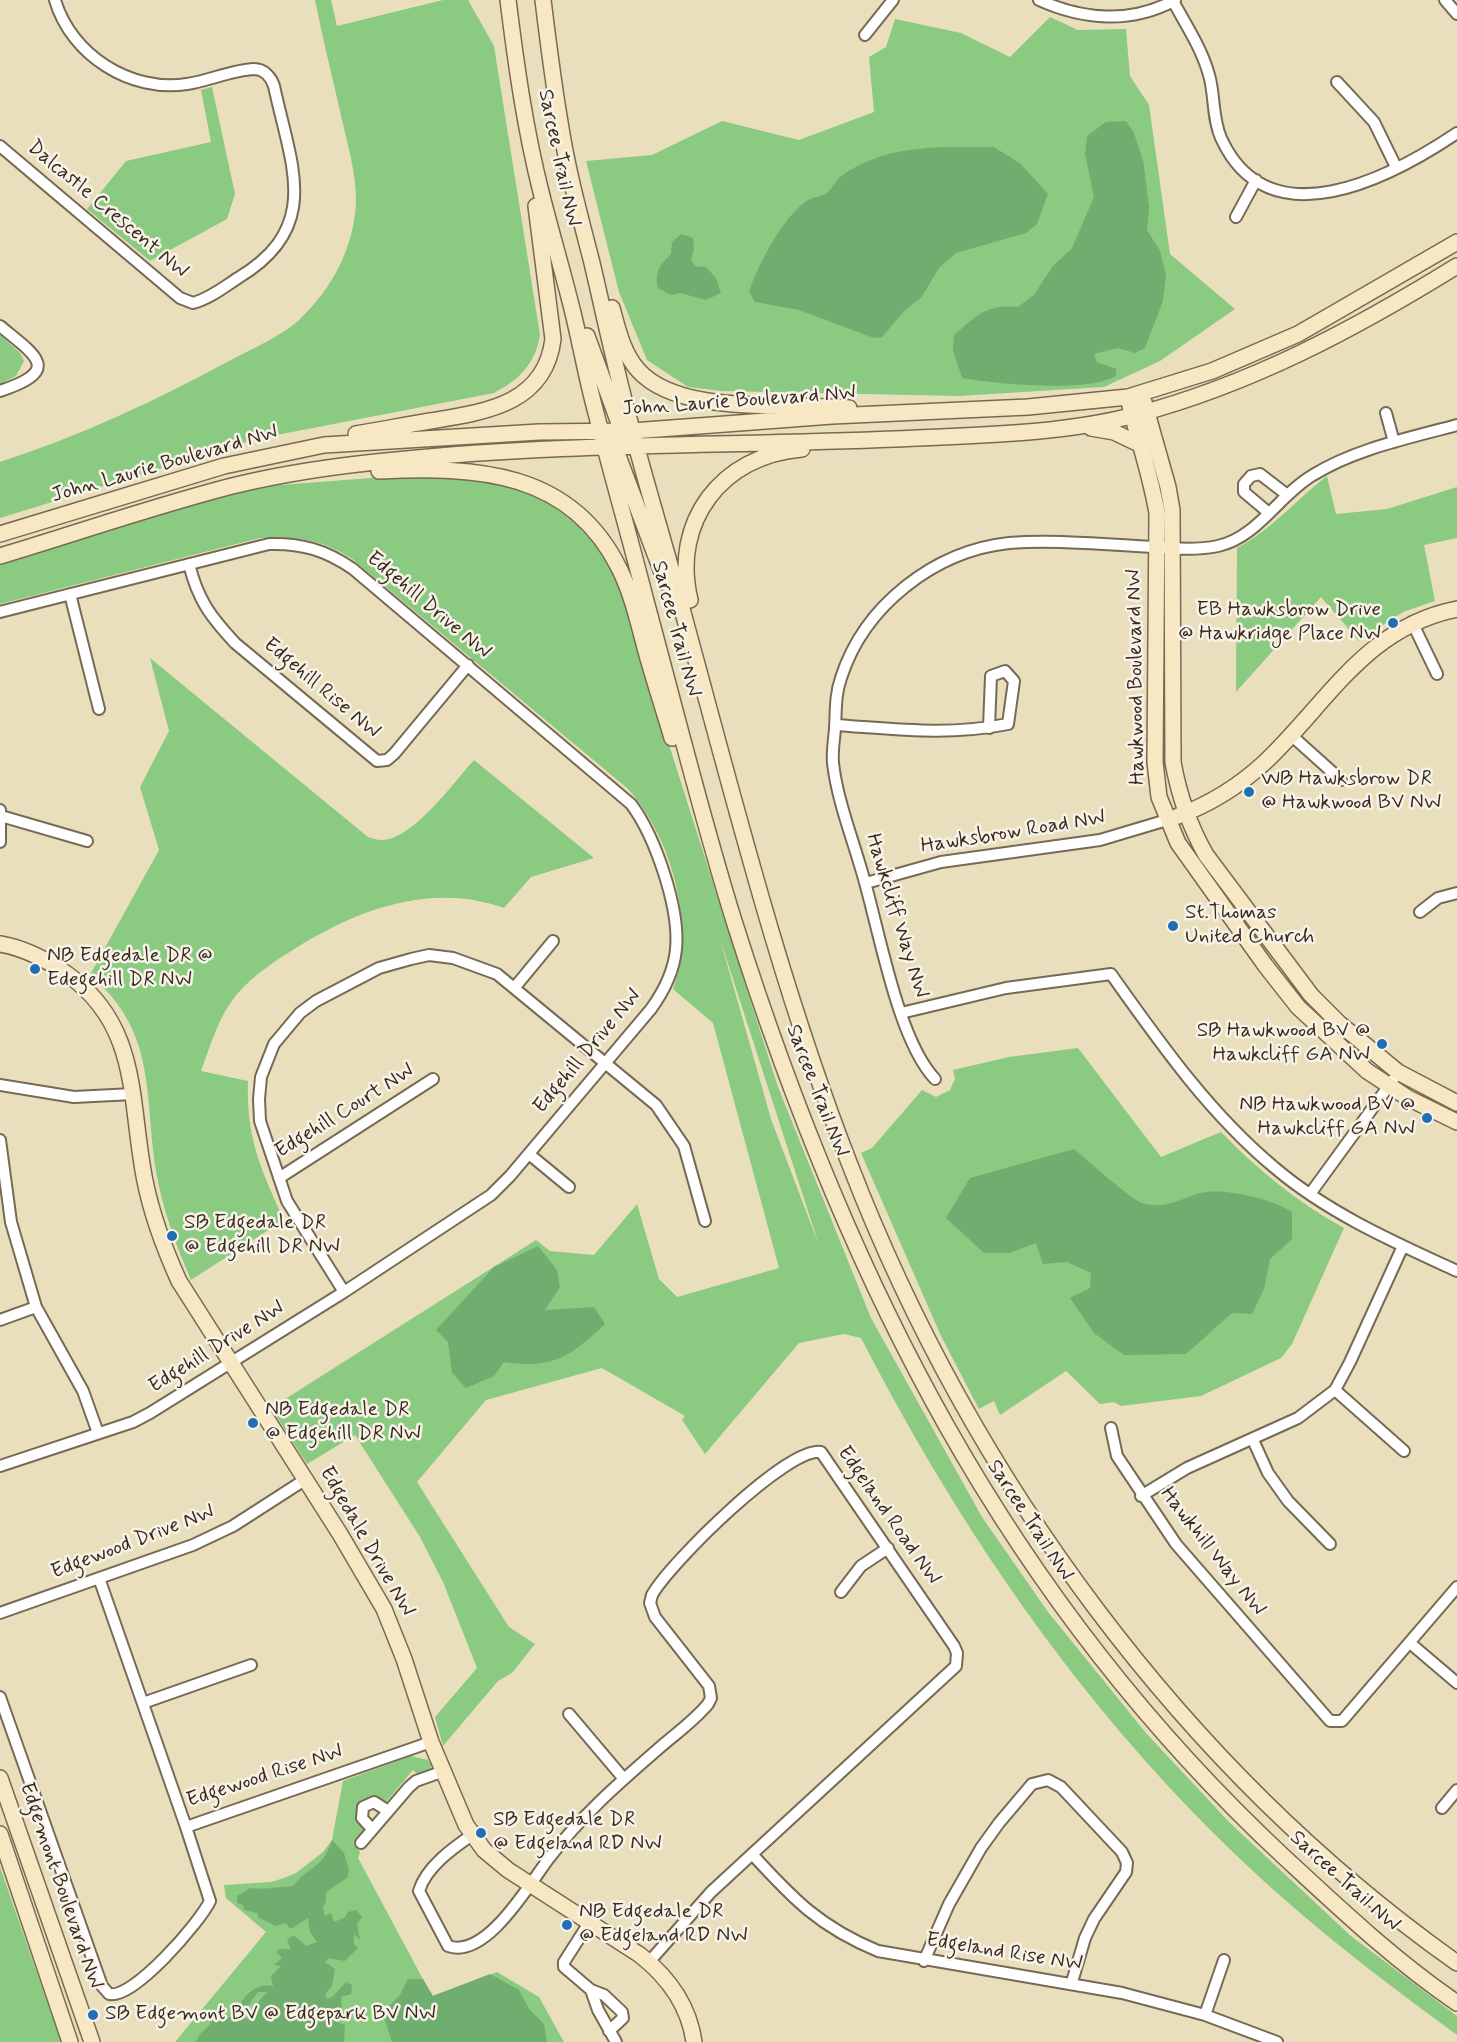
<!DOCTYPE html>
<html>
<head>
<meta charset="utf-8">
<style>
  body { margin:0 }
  canvas { display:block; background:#eadfbc }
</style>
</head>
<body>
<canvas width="1457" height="2042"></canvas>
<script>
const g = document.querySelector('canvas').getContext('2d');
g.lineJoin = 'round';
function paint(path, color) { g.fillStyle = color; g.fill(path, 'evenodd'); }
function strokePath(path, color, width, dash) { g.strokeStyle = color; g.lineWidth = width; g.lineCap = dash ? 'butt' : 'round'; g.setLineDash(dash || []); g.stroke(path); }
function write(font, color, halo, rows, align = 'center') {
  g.font = font + ' Mynerve,sans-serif'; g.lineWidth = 5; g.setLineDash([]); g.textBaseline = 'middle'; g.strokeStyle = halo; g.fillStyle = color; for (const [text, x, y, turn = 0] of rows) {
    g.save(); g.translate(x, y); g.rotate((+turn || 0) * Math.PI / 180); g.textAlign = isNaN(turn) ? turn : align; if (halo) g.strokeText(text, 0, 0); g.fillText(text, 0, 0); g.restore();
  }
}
paint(new Path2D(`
  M315,0H331L337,26L443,0H468L494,46L540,335C535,364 520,379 494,393L256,439L0,518V462C80,436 155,401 229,361C251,349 280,337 299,320C332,289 355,246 356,200C356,174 348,145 342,120C333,80 323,40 315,0Z
  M1050,17L1078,30L1126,29L1130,76L1149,105L1170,254L1235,309L1160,361L1104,387L959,396L721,391L688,387L647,360L619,292L586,161L652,155L722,121L799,140L874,112L869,57L886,47L895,19L961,33L1010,57Z
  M212,87L235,194L227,219L150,261L87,209L126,161L211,142L201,90Z
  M0,335L20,353L24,361L16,376L0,384Z
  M459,476L511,484L509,488L513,489L515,485L556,502L590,533L613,569L778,1087L871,1318L982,1517L1048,1612L1146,1733L1230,1823L1351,1936L1457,2016V2035C1401,1994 1345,1952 1292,1906C1109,1747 972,1553 861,1338L844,1334L799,1343L705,1454L682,1420L685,1416L602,1368L486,1400L417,1482L509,1627L535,1644L512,1673L498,1681L443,1746L435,1717L477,1668L443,1582L420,1537L355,1435L307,1464L271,1408L536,1240L550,1251L594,1255L637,1204L659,1279L677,1297L779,1268L713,1023L673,989C697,927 671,835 627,788L351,558C321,539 294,536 260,538L0,604V562L146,517L267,486L371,478ZM720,939L817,1239V1240L771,1119Z
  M1327,476L1336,514L1387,509L1457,487V538L1424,545L1435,601L1403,612L1359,641L1321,597L1236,692L1237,548C1271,530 1296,500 1327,476Z
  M150,658L368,837C372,838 377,840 381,840C412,841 454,782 474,760L594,858L531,877L504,908C432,882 358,909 296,948C275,961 255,974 238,993C219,1015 211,1044 201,1071L248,1081C246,1138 261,1170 284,1220L191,1280C176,1245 162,1208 156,1171C144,1093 157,1032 90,975L159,850L140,787L169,731Z
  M1078,1048L1161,1157L1221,1132C1258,1170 1297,1202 1344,1228L1292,1344L1281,1358L1201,1396L1121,1406L1114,1402L1100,1404L1066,1371L1000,1415L994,1401L979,1409L941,1336L861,1153L872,1148L922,1090L936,1097L950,1090L955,1079L953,1070L1009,1057Z
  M411,1756L428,1760L432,1766L429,1771L418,1775L413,1770L386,1802L371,1797L360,1804L364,1829L353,1843L360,1852L358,1858L432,1996L497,1972L539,1997L564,2042H175L266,1932L226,1898L224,1885L271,1882L284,1878L296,1873L323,1852L332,1840L343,1781Z
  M0,1867L61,2042H0Z`), '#8bca81');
paint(new Path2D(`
  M1126,121L1134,133L1143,160L1149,207L1147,230L1160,251L1166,275L1163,301L1145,348L1135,353L1118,348L1094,354L1097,362L1116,369V376C1086,393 998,384 962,378L953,350L954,335C977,315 987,304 1018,307L1034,295L1052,267L1072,248L1094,197L1085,154L1087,136L1106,122Z
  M948,147H994L1021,164L1048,194L1037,224L1026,233L956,253L939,268L921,298L904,311L882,337L874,338L799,310L755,302L749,292C757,266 784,215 808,200C813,197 820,197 825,194C833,189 836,179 844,174C876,153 910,148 948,147Z
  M681,234L693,238L694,249L691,259L695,266L706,267L716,278L721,293L706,300L680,293L671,295L658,288C654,273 660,264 671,254L672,242Z
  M1074,1149C1086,1159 1132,1200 1142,1203C1165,1210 1180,1199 1200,1193C1222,1187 1274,1199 1292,1212V1239L1270,1259L1264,1289L1252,1314L1232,1313L1186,1354L1124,1355L1094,1333L1070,1298L1090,1288L1091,1273L1067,1262L1043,1264L1036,1243L1009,1253H984L946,1218L970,1178Z
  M538,1246L557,1270L560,1287L545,1310L594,1307L605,1324C570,1357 553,1369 504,1362L494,1376L466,1388L452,1373L448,1342L436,1330L494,1267Z
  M332,1840L344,1853L349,1869L347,1878L326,1892V1901L323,1908L325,1916L331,1913L334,1922L344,1918L348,1912L356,1910L362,1917L357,1924L360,1940L354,1934V1944L358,1948L345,1961L329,1958L325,1962L335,1969L332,1986L325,1994L327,1999L332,1997L346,1982L352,1985L351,1994L341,1997L342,2015L329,2019L345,2025L344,2042H196L201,2033L210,2025L211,2015L220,2016L222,2021L234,2015L252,2020L249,2013L267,1992H258L244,2011L239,2009C242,1995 259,1982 273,1986L271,1976L281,1966L274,1965L282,1958L276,1952L279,1949H291L287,1941L290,1937L295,1936L306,1946L317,1942L310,1932L308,1918L291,1929L285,1923L276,1926L259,1918L257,1913L244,1910L243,1905L237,1903V1896L250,1888C265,1890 278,1887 293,1886C311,1864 322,1870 332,1840Z
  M490,1974L519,1990L529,2009L544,2024L547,2042H392L384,2017L385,2010L400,1995L408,1979H423L433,1996Z`), '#70ae6f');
const street = new Path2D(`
  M1039,0C1083,20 1131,24 1175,0
  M1445,0L1457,14
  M1173,1C1186,25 1202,49 1209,75C1215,95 1212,118 1221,138C1268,242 1390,178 1457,133
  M865,35L893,0
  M1337,82L1374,122L1396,167
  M0,146L180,298L193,303C209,299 224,287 238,278C323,227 291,166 274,86C271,77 264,69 254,69C232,70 208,81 187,84C131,93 71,55 55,0
  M1236,217L1256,180
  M0,326C36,356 63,370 0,391
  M1386,413L1394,442
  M1269,513L1244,492V484L1251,476L1260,474L1286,494
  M189,564C198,600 210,616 235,643L377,761L387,760L394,754L468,665
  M70,594L99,709
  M0,612L269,544C301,543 326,550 353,569L631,804C655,836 680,908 676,949C674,971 664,991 651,1009L510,1176L491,1195L344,1292L150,1413L133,1422L0,1466
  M1412,622L1437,674
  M835,725C896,729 948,736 1008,724L1014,681L1005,671L991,676L989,728
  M1291,735L1341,780
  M1,816L87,841
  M0,842V810
  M866,883L941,862L1100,840L1167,820
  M1420,912L1438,898L1457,893
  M515,987L553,941
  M901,1013L1006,988L1111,974C1160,1043 1209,1113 1275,1168C1328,1213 1394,1242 1457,1271
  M935,1079C897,1039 879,928 862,872C852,837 837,799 833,763C832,752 834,740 835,729C836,711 835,695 841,678C864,606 934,551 1009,543C1055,539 1109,545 1156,547C1176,549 1199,550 1218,546C1258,537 1279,495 1313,475C1355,449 1409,438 1457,425
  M0,1085L74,1097L133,1094
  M0,1140L11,1222L36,1307L83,1391L98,1433
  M529,1154L569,1187
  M279,1178L433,1079
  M1310,1194L1393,1080
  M344,1292L287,1201L260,1121L259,1099L261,1077L274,1044L300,1013L316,1001L379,968L411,959L429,955L453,958L497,974L656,1105L684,1146L705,1221
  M0,1320L36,1307
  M1335,1390L1404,1451
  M1111,1428L1117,1456L1176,1544L1330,1721H1342L1457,1587
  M1253,1440L1268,1473L1288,1501L1330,1544
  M1141,1496L1187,1468L1298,1418L1335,1390L1350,1362L1403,1246
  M99,1578L186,1827L431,1742
  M841,1592L861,1566L888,1548
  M0,1613L193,1545L233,1526L306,1479
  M1410,1643L1457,1683
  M0,1697L102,1986L109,1994C133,2000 200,1922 210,1901L186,1827
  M143,1703L251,1665
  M569,1714L624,1779
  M1442,1808L1457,1790
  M372,1829L362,1818L363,1807L374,1802L388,1811
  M472,1835C453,1848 426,1867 419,1891L448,1946C487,1960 531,1881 550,1857C581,1816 618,1784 657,1750C674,1735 694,1721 708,1704L711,1698L709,1686L655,1617L650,1603L652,1595C670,1563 787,1447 821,1452L954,1646L957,1653L956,1666L711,1892L649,1962
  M361,1843L409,1787L416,1781L444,1771
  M752,1854C794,1900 820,1927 878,1951L1122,1993L1205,2015L1277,2042
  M589,1923L564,1962V1967L591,1990L598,2010L616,2042
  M924,1961L949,1904L981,1848L999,1823L1032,1784L1048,1780L1061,1787L1122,1852L1127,1863L1126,1872L1094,1919L1085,1938L1072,1982
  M591,1990L604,1995L622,2012L623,2018L609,2031
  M1205,2015L1224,1960`);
const secondary = new Path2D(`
  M508,0C516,64 525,129 541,192C551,232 563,272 573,313C581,346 587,380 596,413C612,476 630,538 646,601C675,708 701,815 734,921C847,1279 1004,1596 1283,1856C1338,1907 1394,1960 1457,2003
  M543,0C548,41 553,81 560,122C567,169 580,216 592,263C605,318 616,372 631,426C648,491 668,555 685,620C735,803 781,988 850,1165C971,1478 1182,1768 1457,1963
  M612,308C618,330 623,353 638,370C680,417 790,402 849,408
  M587,336L624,437
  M1144,402L1168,487L1172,510L1173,762C1179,796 1189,825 1206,855L1311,995L1340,1024L1398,1072L1457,1103
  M1130,406C1139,442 1151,477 1157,513L1155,762L1159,797L1178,843L1265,965L1298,1007L1367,1071L1408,1098L1457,1122
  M1091,428L1114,432L1139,444
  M356,434C381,430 405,425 430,421C484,412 545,405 553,339L536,206
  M612,440L666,583
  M379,471C476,466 571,471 619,568C633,596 639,626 647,655C655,683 664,711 672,738
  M0,534L224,466L324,445L539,432L632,431L832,416L1028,407L1128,397L1212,371L1298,334L1457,242
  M0,556C77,533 154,506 232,486C285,473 342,465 396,460C562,443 729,446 895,439C974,435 1058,435 1135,415C1252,384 1355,329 1457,266
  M690,600C671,522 722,455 802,449
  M1178,816C1210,804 1239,786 1264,763C1327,704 1365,627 1457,609
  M0,944C24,948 47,960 67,974C141,1026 129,1102 145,1181C152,1216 164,1248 179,1281L340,1534L384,1609L404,1659L431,1742L466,1825L484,1850L508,1870L640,1955C668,1977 689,2006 694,2042
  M0,1778L92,2042
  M0,1834L70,2042`);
strokePath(street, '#786955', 14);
strokePath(secondary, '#786955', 18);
strokePath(street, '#fff', 10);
strokePath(secondary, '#f7e8c3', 15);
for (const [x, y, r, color] of [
  [1393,623,6,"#1f6fb2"],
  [1249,792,6,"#1f6fb2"],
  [1173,926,6,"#1f6fb2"],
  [35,969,6,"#1f6fb2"],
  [1382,1044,6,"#1f6fb2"],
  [1427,1118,6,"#1f6fb2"],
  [172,1236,6,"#1f6fb2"],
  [253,1423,6,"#1f6fb2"],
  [481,1833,6,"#1f6fb2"],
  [567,1925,6,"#1f6fb2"],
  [93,2015,6,"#1f6fb2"]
]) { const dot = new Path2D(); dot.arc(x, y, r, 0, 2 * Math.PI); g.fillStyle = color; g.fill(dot); strokePath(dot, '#f7f3e8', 2); }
write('21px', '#3b2a1e', '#f7f3e8', [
  ["Sarcee Trail NW",558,158,78],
  ["Dalcastle Crescent NW",107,210,40],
  ["John Laurie Boulevard NW",739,402,-4],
  ["John Laurie Boulevard NW",165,465,-16],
  ["Edgehill Drive NW",428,606,40],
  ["Sarcee Trail NW",675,629,75],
  ["Hawkwood Boulevard NW",1137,677,-91],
  ["Edgehill Rise NW",321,689,40],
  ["Hawksbrow Road NW",1013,833,-9],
  ["Hawkcliff Way NW",896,916,73],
  ["Edgehill Drive NW",588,1052,-50],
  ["Sarcee Trail NW",816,1091,69],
  ["Edgehill Court NW",345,1112,-32],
  ["Edgehill Drive NW",217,1348,-32],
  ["Edgeland Road NW",888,1516,55],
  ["Sarcee Trail NW",1029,1521,57],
  ["Edgedale Drive NW",366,1542,60],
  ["Edgewood Drive NW",133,1543,-21],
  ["Hawkhill Way NW",1212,1552,52],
  ["Edgewood Rise NW",265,1777,-18],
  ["Sarcee Trail NW",1344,1882,42],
  ["Edgemont Boulevard NW",60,1886,71],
  ["Edgeland Rise NW",1004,1953,9]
]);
write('21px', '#3b2a1e', '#f7f3e8', [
  ["EB Hawksbrow Drive",1381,611,"right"],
  ["@ Hawkridge Place NW",1381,635,"right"],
  ["WB Hawksbrow DR",1261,780],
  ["@ Hawkwood BV NW",1261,804],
  ["St.Thomas",1185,914],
  ["United Church",1185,938],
  ["NB Edgedale DR @",47,957],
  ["Edegehill DR NW",47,981],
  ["SB Hawkwood BV @",1370,1032,"right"],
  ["Hawkcliff GA NW",1370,1056,"right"],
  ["NB Hawkwood BV @",1415,1106,"right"],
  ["Hawkcliff GA NW",1415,1130,"right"],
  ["SB Edgedale DR",184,1224],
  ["@ Edgehill DR NW",184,1248],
  ["NB Edgedale DR",265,1411],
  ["@ Edgehill DR NW",265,1435],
  ["SB Edgedale DR",493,1821],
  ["@ Edgeland RD NW",493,1845],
  ["NB Edgedale DR",579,1913],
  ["@ Edgeland RD NW",579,1937],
  ["SB Edgemont BV @ Edgepark BV NW",105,2015]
], 'left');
</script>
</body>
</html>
